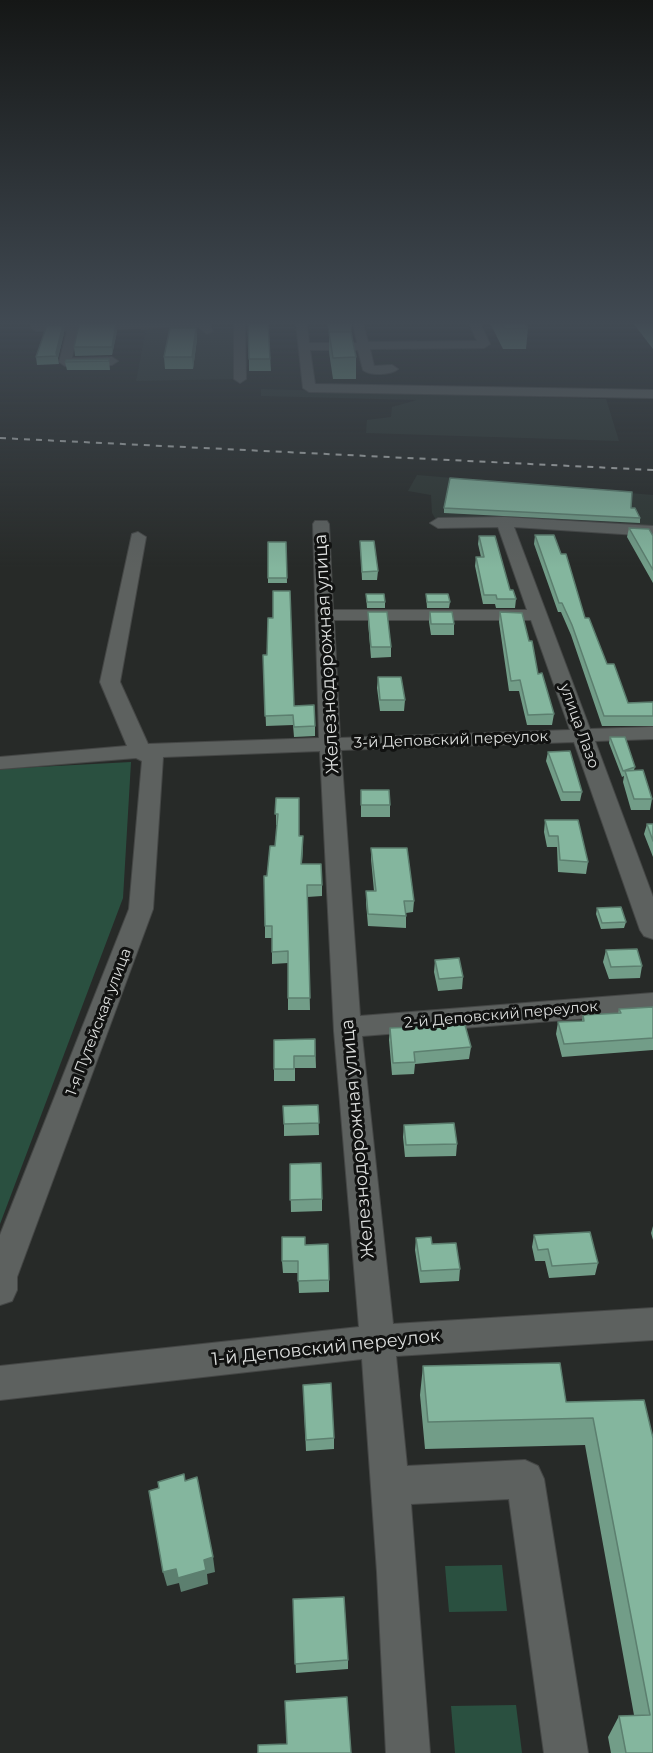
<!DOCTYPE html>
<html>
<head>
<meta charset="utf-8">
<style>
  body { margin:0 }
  canvas { display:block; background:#272a28 }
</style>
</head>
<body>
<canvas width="653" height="1753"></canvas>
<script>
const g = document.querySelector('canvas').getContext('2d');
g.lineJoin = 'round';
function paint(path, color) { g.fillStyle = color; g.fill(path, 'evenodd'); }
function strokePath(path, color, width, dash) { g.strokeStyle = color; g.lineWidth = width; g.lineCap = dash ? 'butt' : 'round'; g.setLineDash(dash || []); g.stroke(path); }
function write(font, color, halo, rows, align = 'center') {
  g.font = font + ' Montserrat,sans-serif'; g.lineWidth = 6; g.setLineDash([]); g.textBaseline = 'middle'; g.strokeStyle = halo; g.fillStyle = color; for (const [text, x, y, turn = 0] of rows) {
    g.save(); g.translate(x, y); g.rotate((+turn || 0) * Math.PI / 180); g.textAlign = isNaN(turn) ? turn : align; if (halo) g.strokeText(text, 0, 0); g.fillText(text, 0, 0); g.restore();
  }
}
paint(new Path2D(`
  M235,329L234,379L136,381L146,330Z
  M261,389L606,399L619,441L366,433L367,420L391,417L392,407L417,400L261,396Z
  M417,475L653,495V531L438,523L432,513L431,495L408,491Z`), '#2e3632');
paint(new Path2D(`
  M131,762L123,898L0,1224V769Z
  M502,1565L507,1611L449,1612L445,1566Z
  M516,1705L522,1753H455L451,1706Z`), '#2a5040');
const minor = new Path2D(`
  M31,323H209L213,331L207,334L198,327L78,330L72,358L112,357L118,361L112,365L65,366L59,362L67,331H37L31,328Z
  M234,323H245L246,379L240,383L234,379Z
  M296,323H307L309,343H357L353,323H363L368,342L477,341L469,323H480L490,344L484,348L370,349L374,366L392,365L398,369C391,375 370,376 363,370L358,350H310L315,384L653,390V398L309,392L303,388Z
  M504,517L653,526V536L514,527L590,729L653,727V739L595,741L653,897V939L644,936L640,930L574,742L341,750L360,1016L653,993V1013L362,1036L393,1324L653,1308V1340L396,1356L407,1466L525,1460L538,1466L544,1479L588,1753H544L509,1499L411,1504L430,1753H386L377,1572L362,1359L0,1400V1366L359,1327L334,1031L320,751L163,757L153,909L17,1277V1290L12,1301L0,1305V1235L129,909L142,761L136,758L0,769V757L127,746L100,682L132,534L138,532L146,537L120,682L148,744L319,738L313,524L315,521H327L329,524L333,610H527L498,527L438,528L430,523L438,518ZM334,620H531L570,730L340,738Z`);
strokePath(minor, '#454746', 2);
paint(minor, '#5d615f');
strokePath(new Path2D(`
  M0,438L653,470`), '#b7bab8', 2, [6, 6]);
paint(new Path2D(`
  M268,323L271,371H249V359Z
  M327,323H352L351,335L356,357V379H333L329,352V332Z
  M490,323H525L528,328L526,349H503Z
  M633,323H653V349Z
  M63,325L64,333L58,358L59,364L37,365L36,357Z
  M196,328L197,339L193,369H165L164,357Z
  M117,331L112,355L75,356L74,347Z
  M109,359L110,370H67L65,362Z
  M444,508H631L640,518V523L444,513Z
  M629,528L653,536V583L627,537Z
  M535,535L585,618L607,664L628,703L653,702V726H602L571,635L561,612H558L534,544Z
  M479,536L516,599L515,608H496L495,604H483L475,566L476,557H481L478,544Z
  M360,541L378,571L377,580H362Z
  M286,542L287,583H268V578Z
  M366,594L385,602V608H367Z
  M426,594L450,602L449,608H427Z
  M368,612L391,647V657L371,658L368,622Z
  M430,612L454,624V635H431L429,622Z
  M500,612L538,674L554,714L552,725H527L519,691H509L499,622Z
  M263,655L294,706L315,726V736L294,737L293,725L266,726Z
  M378,677L405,700L404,711H380L377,688Z
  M610,737L635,767L634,770L652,799L650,810H631L623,782L624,776L622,777L609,743Z
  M548,752L582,792L580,801H561L546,761Z
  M361,790L390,805V817H361Z
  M276,798L300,836H303L302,864L322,885V896L307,897L310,1010H288V963L272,964V938H265V926L267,876L275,846L277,825H276Z
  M545,820L588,862L586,874L558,872L557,847H547L544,832Z
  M647,824H653V857L644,834Z
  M371,848L414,901L413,912L406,913V928L368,926L366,903V891H374L371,859Z
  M597,908L626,922L624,928L601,929L596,914Z
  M606,950L642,966L640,978L609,979L603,962Z
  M435,960L463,977L462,989L438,991L434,972Z
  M653,1007V1050L562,1057L556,1034L558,1022L582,1021L583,1015L618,1014L619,1009Z
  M390,1028L471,1047L469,1059L415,1064L414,1074L392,1075L389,1040Z
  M315,1039L316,1068H295V1081H274V1069Z
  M318,1105L319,1135L284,1136V1124Z
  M404,1125L457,1144L456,1156L405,1157L403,1137Z
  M290,1164L322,1199V1211L291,1212Z
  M653,1226V1240L651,1233Z
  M534,1235L598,1263L595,1275L549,1278L545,1261H535L532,1247Z
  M416,1238L460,1269L459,1281L420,1283L415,1250Z
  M305,1245L329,1280V1292L299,1293L298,1273H283L282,1261Z
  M423,1366L566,1402L644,1400L653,1753H611L608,1737L619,1716L634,1715L585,1445L425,1449L420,1395Z
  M303,1385L334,1438V1449L306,1451Z
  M293,1599L348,1660V1669L296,1673Z`), '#729d88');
paint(new Path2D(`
  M116,323L117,331L112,355V347Z
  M63,325L64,333L58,358L56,353Z
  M196,328L197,339L193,369L192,357Z
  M303,836V848L301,876V864Z
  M213,1557L215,1572L207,1574L208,1584L181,1592L179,1583L167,1586L163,1572Z`), '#5c7f6f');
const building = new Path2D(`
  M116,323L112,347H74L79,324Z
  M248,323H268L270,359H249Z
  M502,323H525L528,328L505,329Z
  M47,325H63L56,353L57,356L36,357Z
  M170,328H196L192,357H164Z
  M329,332H351L356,357L333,358Z
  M109,359V361L65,362L66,360Z
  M450,478L632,492L631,508H635L640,518L444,508Z
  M629,528L649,529L653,536V570Z
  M535,535H554L561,554H566L585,618H589L607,664H614L628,703L653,702V716H604L572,625L562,603H559Z
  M479,536H495L510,590H513L516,599H497L496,595H484L476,557H484Z
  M360,541H374L378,571L362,572Z
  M268,542H286L287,578H268Z
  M273,591H290L294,706L314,705L315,726L294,727L293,715L265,716L263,655H267L268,618H273Z
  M366,594H384L385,602H367Z
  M426,594H448L450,602H427Z
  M368,612H387L391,647H371Z
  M430,612H452L454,624H431Z
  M500,612L522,613L529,641H532L538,674L542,673L554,714L528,715L520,680L511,681Z
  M378,677H401L405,700H380Z
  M610,737H625L635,767L623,771Z
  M570,751L582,792H563L548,752Z
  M643,770L652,799H634L625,771Z
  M361,790H389L390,805H361Z
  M276,798H299V836H303L301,864H321L322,885H307L310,998H288V951L272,952V926H265L264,876H267L270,846H275L278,814H275Z
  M545,820H578L588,862L560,860L558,836H549Z
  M647,824H653V841Z
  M371,848H407L414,901H404L406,916L368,914L366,891H376Z
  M621,907L626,922L602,923L597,908Z
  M637,949L642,966L611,967L606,950Z
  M459,958L463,977L439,979L435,960Z
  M653,1007V1038L564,1044L558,1022L584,1021L583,1015L621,1013L619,1009Z
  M465,1025L471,1047L414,1052L415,1062L393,1063L390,1028Z
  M315,1039V1056H294V1069H274V1040Z
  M318,1105L319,1123L284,1124L283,1106Z
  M454,1123L457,1144L406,1145L404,1125Z
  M321,1163L322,1199L290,1200V1164Z
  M590,1232L598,1263L552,1266L548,1249L538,1250L534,1235Z
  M282,1237H305V1245L328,1244L329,1280L298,1281V1261H282Z
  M431,1237L432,1244L456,1243L460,1269L421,1271L416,1238Z
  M560,1363L566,1402L644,1400L653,1438V1753H626L619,1716L650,1715L593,1418L428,1422L423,1366Z
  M331,1383L334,1438L306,1440L303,1385Z
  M184,1474L185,1481L197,1477L213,1557L204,1560L206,1570L178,1578L176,1569L163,1572L149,1491L159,1488L158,1482Z
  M344,1597L348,1660L295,1664L293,1599Z
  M347,1697L351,1753H258V1745L287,1744L285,1701Z`);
paint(building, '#84b69e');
strokePath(building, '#5c7f6f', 1.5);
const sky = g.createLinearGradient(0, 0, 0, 568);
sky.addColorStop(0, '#151716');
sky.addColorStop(0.57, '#414a53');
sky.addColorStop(1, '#414a5300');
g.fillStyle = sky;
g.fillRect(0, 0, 653, 568);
write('15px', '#dddfde', '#111211', [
  ["улица Лазо",579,726,70],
  ["3-й Деповский переулок",451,740,-2],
  ["2-й Деповский переулок",501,1015,-5],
  ["1-я Путейская улица",99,1022,-69]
]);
write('18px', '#dddfde', '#111211', [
  ["Железнодорожная улица",327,654,-93],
  ["Железнодорожная улица",358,1139,-95],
  ["1-й Деповский переулок",326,1348,-6]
]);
</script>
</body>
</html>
